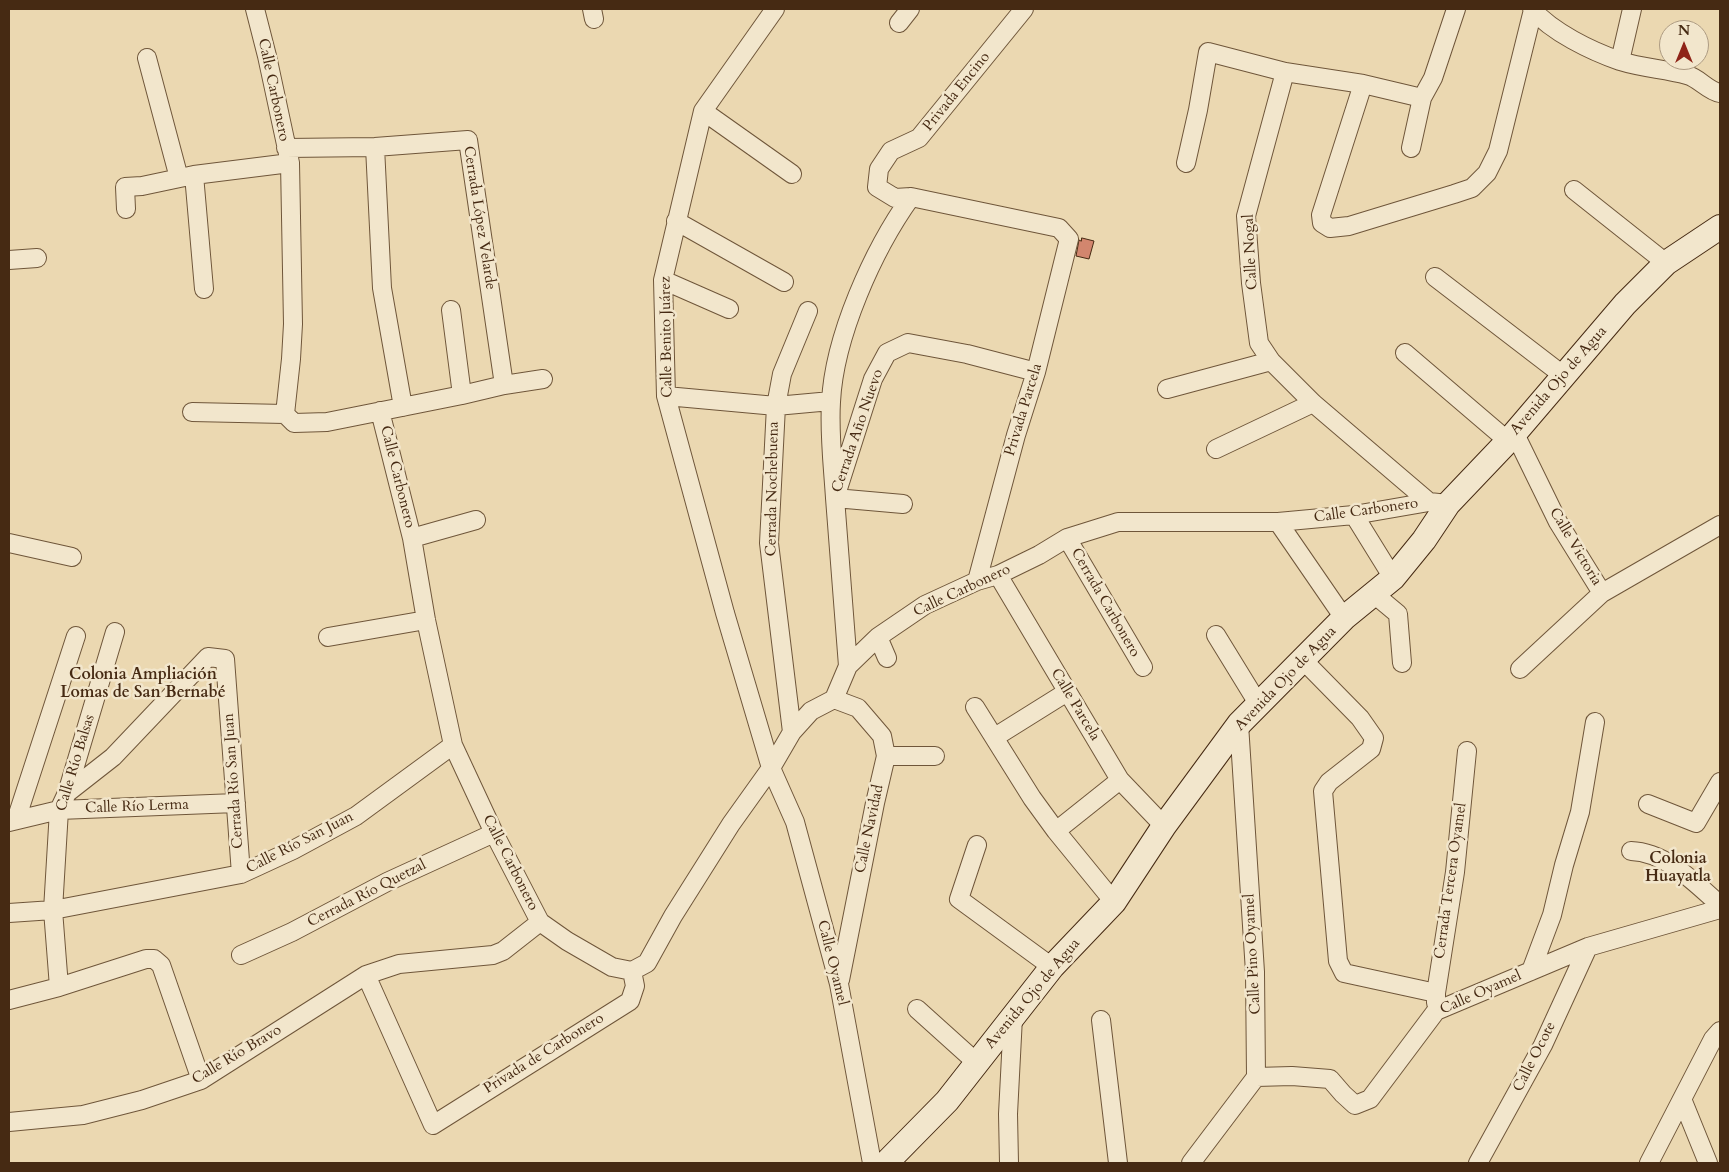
<!DOCTYPE html>
<html>
<head>
<meta charset="utf-8">
<style>
  body { margin:0 }
  #map { position:relative; width:1729px; height:1172px; overflow:hidden; background:#ebd8b1; font-family:Cardo,serif }
  canvas { display:block }
  .frame { position:absolute; inset:0; border:10px solid #462a13; pointer-events:none }
  .north { position:absolute; left:1659px; top:20px; width:50px; height:50px; box-sizing:border-box; background:#f2e6cc; border:1px solid #ad9b82; border-radius:50%; rotate:0deg; font-size:14px; font-weight:700; line-height:20px; text-align:center; color:#462a13 }
  .north::after { content:''; display:block; margin:auto; width:18px; height:22px; background:#8f2418; clip-path:polygon(50% 0,100% 100%,50% 72%,0 100%) }
</style>
</head>
<body>
<div id="map">
<canvas width="1729" height="1172"></canvas>
<div class="frame"></div>
<div class="north">N</div>
</div>
<script>
const g = document.querySelector('canvas').getContext('2d');
g.lineJoin = 'round';
function paint(path, color) { g.fillStyle = color; g.fill(path, 'evenodd'); }
function strokePath(path, color, width, dash) { g.strokeStyle = color; g.lineWidth = width; g.lineCap = dash ? 'butt' : 'round'; g.setLineDash(dash || []); g.stroke(path); }
function write(font, color, halo, rows, align = 'center') {
  g.font = font + ' Cardo,serif'; g.lineWidth = 5; g.setLineDash([]); g.textBaseline = 'middle'; g.strokeStyle = halo; g.fillStyle = color; for (const [text, x, y, turn = 0] of rows) {
    g.save(); g.translate(x, y); g.rotate((+turn || 0) * Math.PI / 180); g.textAlign = isNaN(turn) ? turn : align; if (halo) g.strokeText(text, 0, 0); g.fillText(text, 0, 0); g.restore();
  }
}
const building = new Path2D(`
  M1082,238L1094,241L1089,259L1076,256L1079,240L1081,241Z`);
paint(building, '#d2866e');
strokePath(building, '#462a13', 1);
const street = new Path2D(`
  M255,9L267,56L290,163L293,324L291,359L285,414L294,423L327,422L462,395L504,385L543,379
  M592,9L594,19
  M775,9L703,111L663,280L666,396L725,613L771,768L795,822L839,984L872,1163
  M1532,9C1552,32 1591,51 1620,61C1642,68 1665,69 1687,75C1699,78 1708,91 1720,93
  M899,23L910,9
  M147,58L179,178
  M1620,61L1632,9
  M1285,72L1246,216L1251,283L1259,343L1271,361L1313,403L1429,502
  M1363,84L1321,215L1322,223L1330,228L1349,226L1454,194L1472,188L1487,173L1498,151L1533,10
  M703,111L792,174
  M375,147L382,288L403,407
  M286,148L375,147L468,140L504,385
  M1411,148L1422,98L1433,78L1456,9
  M1186,163L1198,110L1208,52L1285,72L1363,84L1422,98
  M194,175L204,289
  M1574,190L1666,263
  M126,209L125,187L142,186L194,175L290,163
  M676,221L784,282
  M9,260L37,258
  M1435,277L1564,376
  M663,280L729,309
  M451,310L462,395
  M1405,353L1508,441
  M1167,389L1271,361
  M666,396L776,406L831,401
  M380,411L412,538L426,620L453,745L494,833L540,922L567,941L612,967L632,971L647,963L673,916L731,824L771,768L792,732L811,711L834,699L848,666L878,637L925,605L977,581L998,575L1039,555L1067,538L1118,522H1278L1354,515L1429,502L1448,504
  M192,412L285,414
  M1514,432L1558,522L1602,593
  M1216,449L1313,403
  M903,504L835,498C833,466 829,434 831,402C834,337 873,250 911,197
  M1354,515L1393,578
  M1278,522L1344,618
  M412,538L476,520
  M1067,538L1143,667
  M9,543L72,557
  M998,575L1120,780L1164,826
  M977,581L1016,435L1036,372L1069,239L1059,228L911,197L895,198L877,187L879,169L891,151L919,138L1024,9
  M1374,594L1398,614L1402,663
  M1216,635L1259,705
  M328,637L426,620
  M878,637L887,658
  M1304,661L1360,718L1374,738L1371,749L1329,782L1323,791L1338,961L1344,973L1436,993
  M848,666L835,498L873,379L887,353L908,343L967,354L1036,372
  M1520,669L1602,593L1720,525
  M834,699L858,708L882,736L886,756L875,803L840,980
  M975,707L1032,798L1056,831L1114,902
  M792,732L769,543L776,406L782,374L808,311
  M995,737L1067,692
  M886,756H935
  M67,793L113,757L208,657L225,659L241,874
  M1648,804L1696,823L1720,782
  M16,820L76,636
  M9,822L59,810L236,803
  M1056,831L1120,780
  M977,845L959,899L1052,967
  M1631,851C1666,852 1695,883 1720,905
  M9,913L53,910L241,874L293,850L356,816L453,745
  M241,955L292,932L387,882L494,833
  M1531,971L1552,915L1564,865L1580,812L1595,722
  M366,975L433,1125L630,1001L635,986L632,971
  M59,987L53,910L59,810L67,793L115,632
  M9,1000L59,987L146,959H154L161,965L201,1080
  M1436,1003V993L1455,872L1467,751
  M917,1009L977,1063
  M1101,1020L1118,1163
  M1256,1077L1292,1076L1330,1079L1343,1094L1355,1105L1370,1099L1436,1011L1588,947L1720,909
  M1682,1099L1708,1163
  M9,1122L83,1115L142,1100L201,1080L366,975L399,964L493,955L503,951L540,922
  M1009,1163L1008,1114L1013,1017
  M1191,1163L1256,1077L1255,972L1239,724
  M1478,1163L1543,1045L1588,947
  M1649,1163L1713,1039L1720,1031`);
const secondary = new Path2D(`
  M886,1163L947,1101L1052,967L1114,902L1164,826L1239,724L1344,618L1393,578L1424,540L1448,504L1508,441L1625,304L1666,263L1720,227`);
strokePath(street, '#6f563a', 20);
strokePath(secondary, '#462a13', 26);
strokePath(street, '#f2e6cc', 18);
strokePath(secondary, '#f2e6cc', 24);
write('15px', '#462a13', '#f2e6cc', [
  ["Calle Carbonero",273,90,78],
  ["Privada Encino",957,92,-51],
  ["Cerrada López Velarde",479,218,81],
  ["Calle Nogal",1251,252,-93],
  ["Calle Benito Juárez",667,337,-91],
  ["Avenida Ojo de Agua",1559,381,-49],
  ["Privada Parcela",1024,410,-73],
  ["Cerrada Año Nuevo",858,431,-71],
  ["Calle Carbonero",397,477,76],
  ["Cerrada Nochebuena",773,489,-89],
  ["Calle Carbonero",1366,511,-8],
  ["Calle Victoria",1575,547,59],
  ["Calle Carbonero",962,591,-25],
  ["Cerrada Carbonero",1105,603,60],
  ["Avenida Ojo de Agua",1286,679,-46],
  ["Calle Parcela",1075,705,59],
  ["Calle Río Balsas",76,763,-73],
  ["Cerrada Río San Juan",234,781,-94],
  ["Calle Río Lerma",137,807,-2],
  ["Calle Navidad",870,829,-78],
  ["Calle Río San Juan",300,843,-27],
  ["Calle Carbonero",510,863,63],
  ["Cerrada Tercera Oyamel",1451,881,-82],
  ["Cerrada Río Quetzal",367,894,-27],
  ["Calle Pino Oyamel",1253,954,-93],
  ["Calle Oyamel",832,963,76],
  ["Calle Oyamel",1481,993,-24],
  ["Avenida Ojo de Agua",1033,994,-50],
  ["Privada de Carbonero",544,1054,-32],
  ["Calle Río Bravo",237,1055,-31],
  ["Calle Ocote",1535,1057,-63]
]);
write('bold 16px', '#462a13', '#f2e6cc', [
  ["Colonia Ampliación",143,675],
  ["Lomas de San Bernabé",143,693],
  ["Colonia",1678,859],
  ["Huayatla",1678,877]
]);
</script>
</body>
</html>
